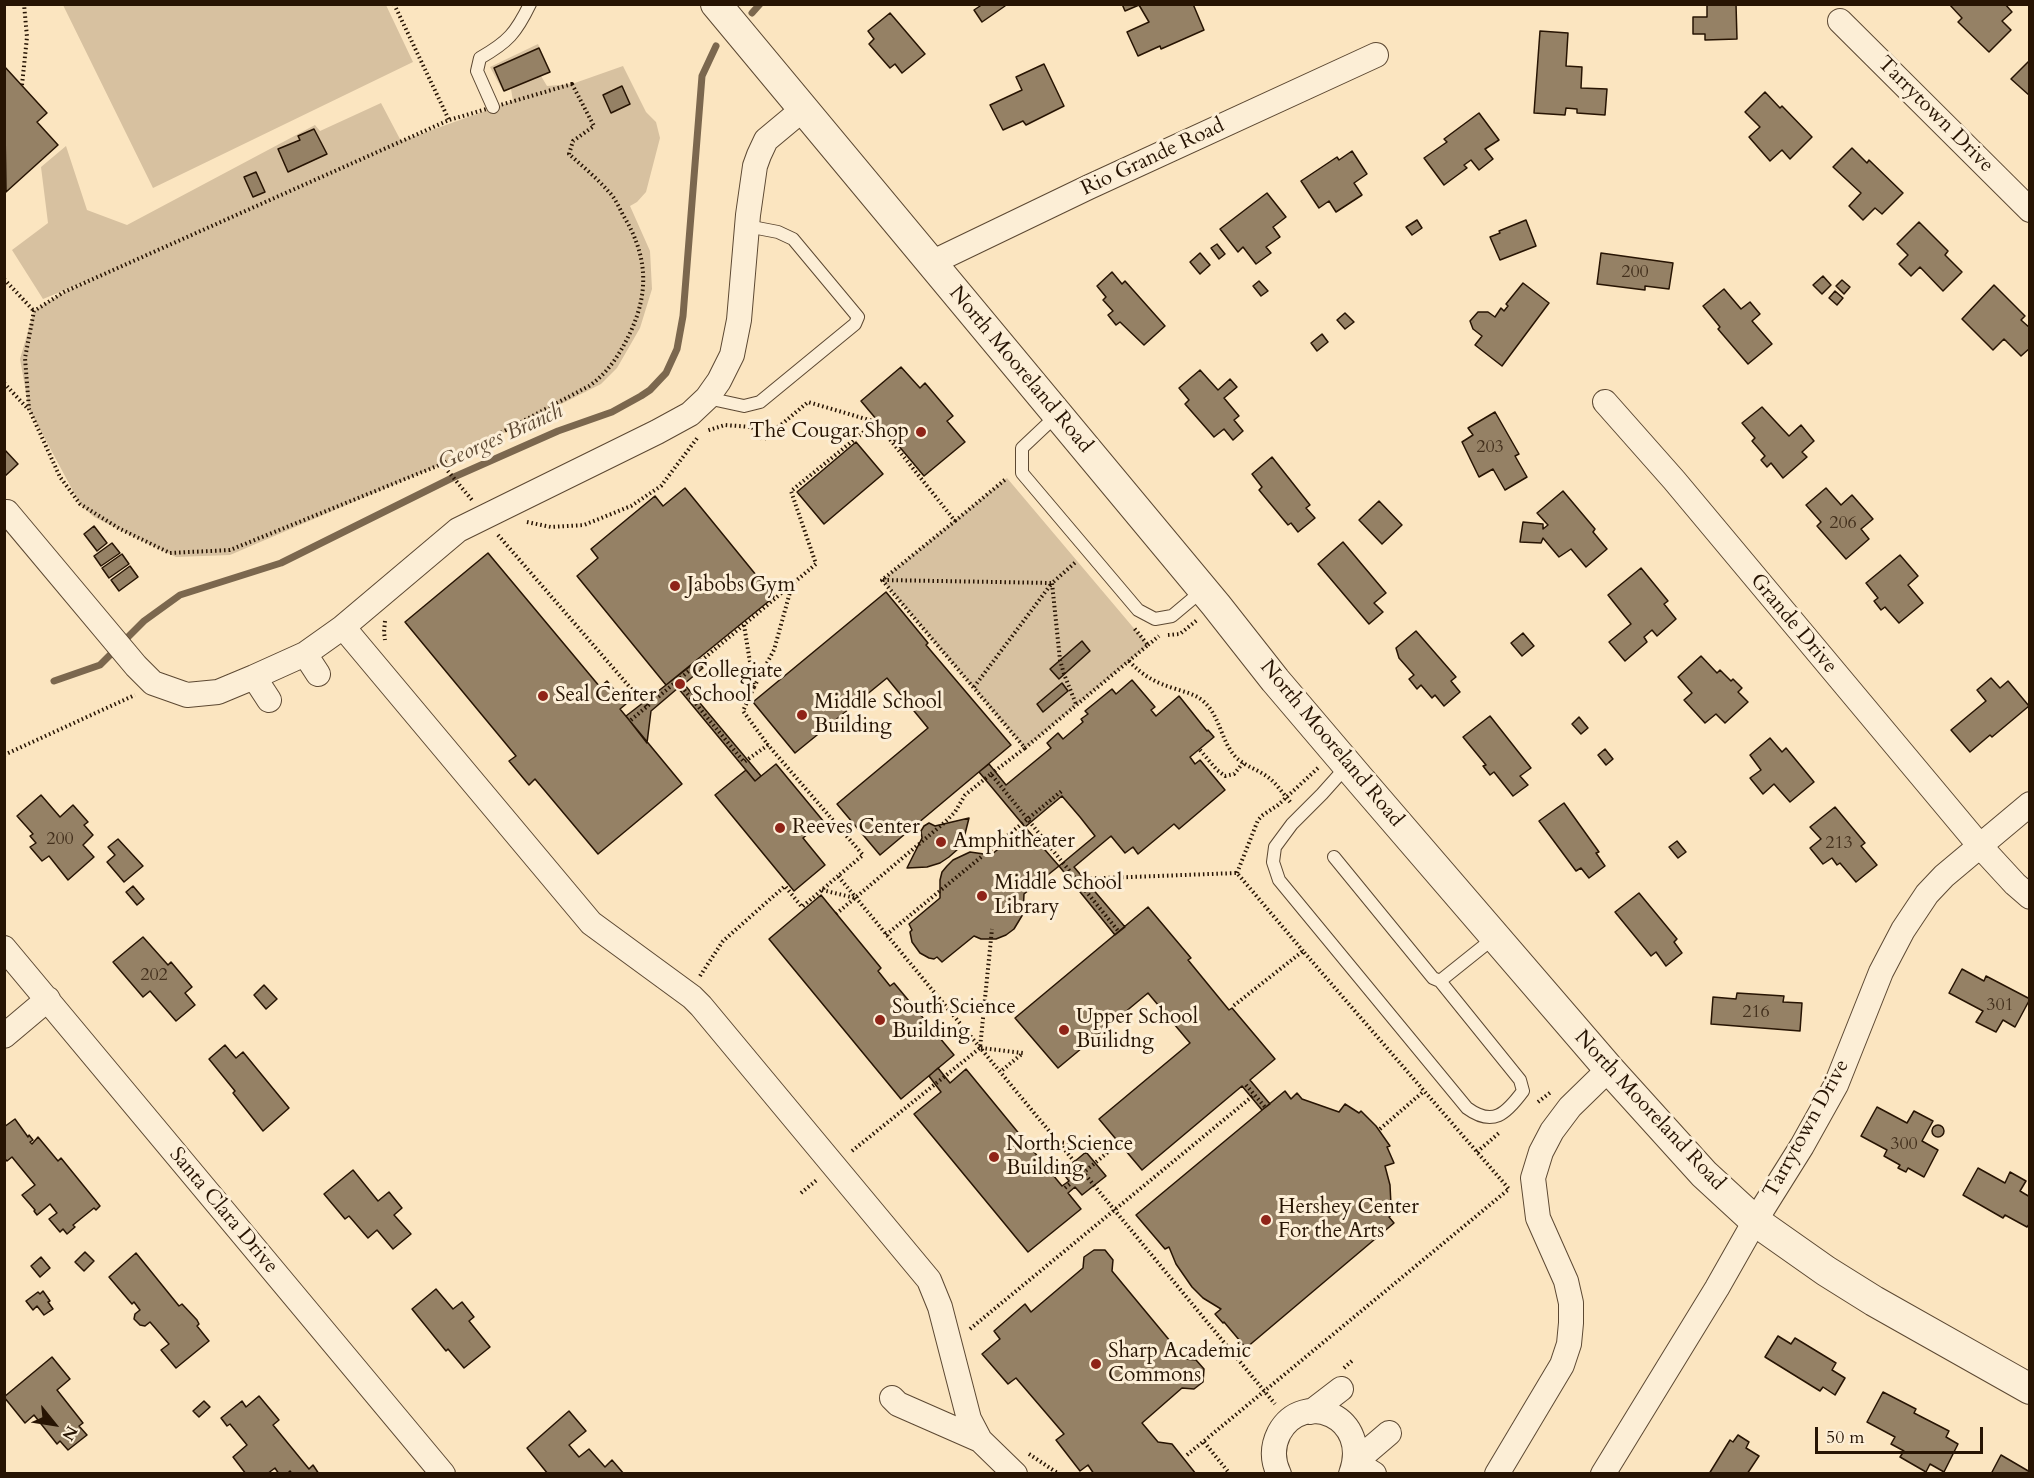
<!DOCTYPE html>
<html>
<head>
<meta charset="utf-8">
<style>
  body { margin:0 }
  #map { position:relative; width:2034px; height:1478px; overflow:hidden; background:#fbe5c0; font-family:Cardo,serif }
  canvas { display:block }
  .frame { position:absolute; inset:0; border:6px solid #271403; pointer-events:none }
  .north { position:absolute; left:24px; top:1394px; width:60px; height:60px; -webkit-text-stroke:4px #fceed6; paint-order:stroke; rotate:120deg; font-size:16px; font-weight:700; line-height:24px; text-align:center; color:#271403 }
  .north::after { content:''; display:block; margin:auto; width:21px; height:27px; background:#271403; clip-path:polygon(50% 0,100% 100%,50% 72%,0 100%) }
  .scale { position:absolute; left:1815px; top:1427px; width:168px; height:27px; box-sizing:border-box; border:3px solid #271403; border-top:0; padding-left:8px; font-size:18px; line-height:21px; white-space:nowrap; color:#271403; -webkit-text-stroke:4px #fceed6; paint-order:stroke }
</style>
</head>
<body>
<div id="map">
<canvas width="2034" height="1478"></canvas>
<div class="frame"></div>
<div class="north">N</div>
<div class="scale">50 m</div>
</div>
<script>
const g = document.querySelector('canvas').getContext('2d');
g.lineJoin = 'round';
function paint(path, color) { g.fillStyle = color; g.fill(path, 'evenodd'); }
function strokePath(path, color, width, dash) { g.strokeStyle = color; g.lineWidth = width; g.lineCap = dash ? 'butt' : 'round'; g.setLineDash(dash || []); g.stroke(path); }
function write(font, color, halo, rows, align = 'center') {
  g.font = font + ' Cardo,serif'; g.lineWidth = 6; g.setLineDash([]); g.textBaseline = 'middle'; g.strokeStyle = halo; g.fillStyle = color; for (const [text, x, y, turn = 0] of rows) {
    g.save(); g.translate(x, y); g.rotate((+turn || 0) * Math.PI / 180); g.textAlign = isNaN(turn) ? turn : align; if (halo) g.strokeText(text, 0, 0); g.fillText(text, 0, 0); g.restore();
  }
}
paint(new Path2D(`
  M63,5H386L413,62L153,188Z
  M538,44L551,72L541,76L547,86L572,84L623,66L646,112L656,122L660,138L646,192L637,202L630,206L650,251L652,289L640,328L617,368L601,384L442,464L230,555L176,557L94,517L80,504L29,409L20,359L34,311L64,292L102,275L43,299L12,250L48,223L41,167L66,146L87,210L127,225L315,125L320,131L381,103L401,141L513,101L511,89L503,91L490,67Z
  M1007,478L1148,645L1025,748L882,580Z`), '#d7c1a0');
strokePath(new Path2D(`
  M752,13L760,4
  M54,681L100,665L144,621L180,595L281,563L454,477L558,431L612,412L641,396L650,390L666,373L677,349L683,316L702,76L716,46`), '#7b674e', 7);
const building = new Path2D(`
  M983,4H1003L1005,6L982,22L974,10Z
  M1122,4H1193L1204,30L1161,49L1160,46L1138,56L1127,32L1149,22L1139,5L1125,11Z
  M1707,4H1736L1737,39L1705,40V34H1693V17H1707Z
  M1949,4H2005L2012,12L2002,21L2011,30L1989,52L1958,22L1962,18Z
  M890,13L925,54L902,73L895,64L890,68L869,44L874,39L868,31Z
  M1540,31L1568,33L1566,66L1582,67L1581,88L1607,89L1605,115L1577,113V109L1566,108L1565,115L1534,113Z
  M539,48L550,72L504,91L494,68Z
  M2030,60V96L2011,79Z
  M1044,64L1064,106L1026,125L1023,121L1003,130L990,105L1022,90L1016,77Z
  M4,66L47,113L37,122L58,145L6,192Z
  M622,86L630,104L611,113L603,95Z
  M1765,92L1780,108L1782,106L1812,137L1790,159L1782,150L1770,161L1749,137L1760,127L1745,112Z
  M1479,113L1499,140L1485,149L1493,159L1479,170L1471,160L1464,165L1467,168L1444,185L1424,158L1447,142L1444,139Z
  M314,129L327,154L288,172L278,149L300,140L298,136Z
  M1852,148L1867,163L1869,160L1903,193L1882,214L1875,208L1863,220L1849,206L1861,193L1833,167Z
  M1352,151L1367,174L1354,183L1362,195L1336,212L1329,201L1319,208L1301,181L1337,157L1339,160Z
  M256,172L265,192L253,197L244,177Z
  M1267,193L1286,217L1273,227L1280,237L1266,247L1271,253L1256,264L1243,247L1238,252L1220,229Z
  M1417,220L1422,228L1412,235L1406,227Z
  M1526,220L1536,246L1500,260L1490,237L1500,233L1499,231Z
  M1919,222L1948,251L1945,255L1962,272L1943,291L1920,267L1911,276L1899,264L1908,255L1897,244Z
  M1217,244L1225,254L1219,259L1211,248Z
  M1200,253L1210,265L1200,274L1190,262Z
  M1601,253L1673,263L1669,289L1645,286V290L1597,284Z
  M1112,272L1122,284L1125,281L1165,326L1144,345L1120,322L1116,325L1108,315L1113,311L1103,300L1106,297L1097,286Z
  M1823,276L1831,285L1822,294L1813,285Z
  M1842,280L1850,287L1844,294L1836,286Z
  M1259,281L1268,291L1261,296L1253,286Z
  M1523,283L1549,303L1502,366L1475,345L1482,336L1473,329L1470,321L1478,312H1488L1495,317L1501,308L1504,311L1508,306L1506,304Z
  M1994,285L2025,316L2021,320L2030,328V348L2021,356L2004,339L1993,350L1962,319Z
  M1724,289L1741,309L1750,302L1760,314L1752,321L1772,344L1748,364L1718,329L1720,327L1703,306Z
  M1835,291L1843,298L1837,305L1829,298Z
  M1345,313L1354,322L1345,329L1337,320Z
  M1322,334L1328,342L1317,351L1311,343Z
  M901,367L920,388L925,383L953,416L947,421L965,442L924,476L861,401Z
  M1200,370L1218,390L1230,379L1237,387L1224,398L1239,416L1234,420L1243,431L1233,440L1224,429L1214,437L1185,404L1189,400L1179,388Z
  M1762,407L1789,436L1801,425L1814,441L1802,452L1807,457L1783,478L1771,463L1767,467L1761,460L1765,456L1752,441L1755,438L1742,423Z
  M1495,412L1519,454L1515,456L1527,477L1505,490L1493,469L1479,477L1462,442L1473,435L1468,428Z
  M856,442L883,474L824,524L797,492Z
  M4,449L18,464L4,477Z
  M1272,457L1310,505L1306,508L1315,518L1298,532L1291,523L1288,525L1259,490L1262,487L1252,474Z
  M685,488L774,597L666,685L577,576L598,558L591,549L655,496L663,506Z
  M1826,488L1841,505L1852,495L1873,519L1861,529L1869,539L1846,559L1817,526L1821,522L1806,505Z
  M1563,491L1595,529L1593,532L1607,549L1586,567L1571,549L1559,557L1543,538L1541,543L1520,542L1523,522L1543,524V529L1548,525L1537,513Z
  M1379,501L1402,525L1382,544L1359,520Z
  M94,526L107,543L97,551L84,534Z
  M1343,542L1386,593L1374,603L1383,612L1369,624L1318,564Z
  M112,543L120,553L101,566L94,556Z
  M488,553L600,687L607,681L626,704L620,709L682,784L598,854L535,779L529,785L509,761L516,756L405,622Z
  M122,554L129,564L109,578L102,568Z
  M1900,555L1918,576L1908,585L1923,603L1899,623L1885,607L1881,610L1874,601L1878,598L1866,583Z
  M130,566L138,577L119,591L111,580Z
  M1641,568L1668,601L1664,604L1676,619L1657,636L1652,630L1644,637L1647,642L1625,661L1609,642L1631,624L1608,595Z
  M886,592L928,643L926,645L1011,745L880,855L837,804L928,728L887,678L795,753L753,702Z
  M1416,631L1456,677L1451,681L1460,692L1444,706L1435,695L1432,698L1421,685L1417,689L1409,679L1414,675L1399,658L1396,648Z
  M1523,633L1534,646L1522,656L1511,643Z
  M1082,641L1090,651L1059,679L1050,669Z
  M1701,656L1717,673L1720,670L1731,681L1733,679L1742,688L1738,692L1748,702L1725,723L1716,714L1705,723L1684,700L1692,693L1678,677Z
  M697,661L703,668L684,684L761,776L755,781L678,688L651,711L647,743L626,716Z
  M1991,678L2000,688L2008,681L2029,706L1992,737L1990,735L1970,752L1951,730L1986,701L1977,690Z
  M1132,680L1155,707L1151,710L1156,716L1179,696L1207,731L1208,730L1214,737L1190,757L1195,764L1200,760L1225,790L1179,829L1174,824L1138,854L1133,847L1125,853L1111,836L1074,867L1125,927L1115,935L1059,866L1095,836L1080,817L1062,796L1025,827L979,772L989,764L1006,785L1051,748L1047,743L1058,733L1063,739L1083,722L1081,719L1088,714L1085,711L1112,689L1116,694Z
  M1062,683L1068,691L1043,712L1037,704Z
  M1490,716L1531,768L1520,776L1528,785L1513,796L1494,772L1490,775L1483,766L1486,765L1463,737Z
  M1579,717L1588,728L1581,734L1572,724Z
  M1770,738L1782,752L1786,748L1814,782L1790,802L1774,784L1763,794L1750,778L1761,770L1750,755Z
  M1605,749L1613,759L1606,765L1598,755Z
  M776,764L824,822L810,835L809,833L803,838L825,865L794,891L715,795L746,770L755,781Z
  M41,795L60,817L73,805L88,822L84,825L93,835L83,845L94,857L68,880L49,856L42,861L30,847L36,843L30,836L33,834L17,816Z
  M1564,803L1599,852L1596,853L1605,866L1589,878L1581,868L1576,871L1539,821Z
  M1835,807L1865,843L1861,846L1877,865L1856,882L1840,863L1837,865L1832,858L1823,864L1810,848L1821,839L1810,827Z
  M969,818L964,838L958,849L949,857L940,863L927,867L907,868L922,838L921,831L924,826L929,823L935,826Z
  M1025,827L1059,866L1024,894L1023,914L1014,929L1006,935L996,939H981L974,936L942,962L937,957L934,959L929,958L920,953L912,942L910,932L912,930L909,924L940,898V880L942,872L947,866L953,860L970,852L991,855Z
  M118,839L143,866L124,882L107,862L115,855L108,847Z
  M1677,841L1686,852L1678,858L1669,847Z
  M133,886L144,899L137,905L126,892Z
  M1639,893L1677,939L1674,942L1682,953L1666,966L1656,952L1651,956L1615,912Z
  M821,895L881,968L878,971L890,986L894,983L954,1055L901,1099L769,939Z
  M1148,907L1191,958L1188,960L1229,1010L1232,1008L1275,1059L1250,1080L1270,1104L1262,1110L1242,1086L1142,1170L1099,1119L1190,1043L1148,993L1058,1068L1015,1018Z
  M143,937L168,965L171,962L192,987L185,993L195,1005L176,1021L150,991L143,997L113,962Z
  M1962,969L1984,981L1986,976L2030,999L2015,1027L2003,1020L1996,1032L1976,1022L1983,1011L1949,993Z
  M264,985L277,999L266,1009L254,995Z
  M1737,993L1784,996L1783,1002L1802,1003L1800,1031L1711,1024L1713,997L1736,999Z
  M225,1045L236,1058L243,1052L289,1108L263,1131L233,1093L235,1091L209,1059Z
  M938,1068L950,1083L966,1069L1062,1186L1069,1181L1062,1172L1086,1152L1106,1176L1082,1195L1075,1187L1068,1193L1081,1209L1028,1252L914,1114L941,1092L929,1076Z
  M1285,1091L1291,1099L1297,1093L1302,1099L1339,1112L1345,1104L1359,1113L1361,1111L1376,1126L1390,1146L1387,1147L1394,1163L1385,1166L1390,1185L1391,1205L1396,1211L1389,1217L1394,1223L1246,1348L1224,1322L1223,1323L1215,1314L1221,1309L1203,1298L1192,1287L1176,1264L1169,1247L1165,1249L1136,1215Z
  M1877,1107L1907,1123L1914,1111L1933,1121L1922,1141L1938,1150L1924,1177L1908,1168L1906,1172L1898,1168L1900,1165L1884,1156L1887,1150L1861,1136Z
  M15,1119L28,1137L29,1135L33,1140L30,1142L32,1144L38,1137L58,1161L61,1158L100,1206L96,1210L94,1208L73,1225L75,1227L67,1234L63,1229L60,1232L49,1219L57,1213L50,1204L37,1215L34,1211L35,1210L22,1195L35,1185L12,1157L7,1161L4,1158V1127Z
  M1932 1131a6 6 0 1 1 12 0a6 6 0 1 1-12 0Z
  M1978,1168L2005,1183L2010,1172L2026,1181L2020,1191L2030,1197V1223L2027,1227L2005,1215L2003,1218L1963,1195Z
  M353,1170L378,1201L389,1192L402,1208L394,1215L411,1234L393,1249L377,1230L368,1238L349,1216L345,1219L324,1194Z
  M1094,1250H1105L1113,1260L1112,1271L1185,1359L1196,1360L1204,1369L1203,1382L1194,1389L1182,1388L1142,1423L1158,1442L1172,1444L1196,1474H1094L1088,1465L1080,1471L1056,1440L1064,1434L1016,1378L1008,1384L982,1354L1000,1339L994,1331L1025,1304L1031,1312L1083,1268L1084,1257Z
  M85,1252L94,1261L84,1271L75,1262Z
  M136,1253L179,1306L182,1304L197,1320L199,1324L197,1326L209,1341L176,1368L161,1350L169,1344L150,1322L145,1326L140,1325L134,1319L135,1314L140,1310L134,1302L132,1304L109,1277Z
  M41,1257L50,1268L40,1277L31,1266Z
  M436,1289L453,1309L462,1302L474,1317L469,1321L490,1347L464,1368L448,1349L446,1351L412,1309Z
  M43,1291L50,1301L48,1302L53,1309L44,1315L37,1306L33,1310L26,1301L38,1292L40,1294Z
  M1778,1336L1791,1344L1795,1338L1836,1363L1832,1370L1845,1378L1835,1395L1823,1387L1820,1391L1765,1357Z
  M52,1357L70,1379L57,1390L83,1423L79,1426L87,1435L68,1450L60,1441L57,1444L34,1415L25,1423L4,1397Z
  M1883,1392L1916,1409L1914,1413L1949,1431L1946,1437L1958,1444L1944,1472L1930,1464L1926,1472L1900,1457L1904,1451L1891,1444L1895,1437L1867,1422Z
  M259,1396L279,1420L273,1425L309,1469L313,1465L319,1474H292L290,1471L287,1474H279L275,1468L267,1474H246L233,1457L247,1445L230,1424L227,1426L221,1418L242,1401L246,1407Z
  M204,1401L210,1407L199,1417L193,1411Z
  M569,1411L586,1431L569,1445L579,1457L589,1449L605,1467L612,1460L624,1474H548L527,1448Z
  M1738,1435L1749,1442L1746,1448L1759,1456L1747,1474H1709L1730,1440L1733,1442Z
  M2001,1455L2030,1472V1474H1991Z`);
paint(building, '#958165');
strokePath(building, '#271403', 1.5);
const service = new Path2D(`
  M493,107L477,71L480,58C508,42 516,33 530,4
  M707,398L744,406L760,402L855,324L858,317L793,239L778,232L747,226
  M1057,415L1022,448V473L1138,610L1155,619L1172,616L1203,590
  M1347,766L1322,794L1292,824L1275,847L1273,862L1279,880L1467,1108C1493,1127 1506,1114 1523,1091L1520,1080L1440,981
  M1334,857L1433,978L1440,981L1495,937`);
const minor = new Path2D(`
  M1840,21L2030,210
  M802,110L766,140L759,155L755,166L748,215L739,320L732,355L719,381L707,398L690,414L657,432L458,530L343,627L591,923L692,997L701,1006L929,1280L940,1307L969,1419L980,1440L1015,1474
  M931,263L1089,187L1376,55
  M1605,402L1674,480L1980,846L2015,884L2030,897
  M4,512H7L136,666L153,683L187,695L218,692L254,677
  M305,654L318,674
  M269,700L254,677L305,654L343,627
  M4,948L443,1474
  M4,1036L48,999
  M892,1398L898,1404L980,1440
  M1311,1412L1341,1389
  M1279,1474C1272,1460 1272,1447 1279,1433C1303,1388 1372,1417 1351,1474
  M1374,1474L1355,1462L1389,1433
  M1497,1474L1562,1365L1569,1344L1571,1323V1303L1566,1281L1538,1218L1533,1178L1541,1152L1552,1131L1570,1107L1609,1069
  M1603,1474L1717,1288L1755,1221L1802,1146L1836,1085L1881,972L1903,930L1927,894L1944,876L2030,804`);
const tertiary = new Path2D(`
  M716,4L1216,605L1275,680L1361,781L1609,1069L1704,1174L1755,1221L1826,1271L1874,1301L2030,1389`);
strokePath(service, '#5c4832', 14);
strokePath(minor, '#5c4832', 26);
strokePath(tertiary, '#5c4832', 32);
strokePath(new Path2D(`
  M394,4L449,120
  M572,84L594,126L573,141L569,154C582,166 597,178 609,192C615,198 619,207 623,215C647,254 650,291 630,333C620,354 608,373 589,386L442,464L230,550L170,553L120,529L80,504L60,477L29,409L25,358L34,311L64,292L449,120Z
  M22,85L27,37L24,4
  M4,279L34,311
  M4,383L28,409
  M876,422L955,521L882,580L1025,748L1148,645L1134,628
  M442,464L472,500
  M955,521L1007,478
  M527,522L551,527L584,525L631,506L661,486L698,437
  M498,535L647,707
  M883,580L1052,583L1077,561
  M385,621L384,632L385,640
  M744,625L754,687L743,711L768,745
  M1168,635L1180,634L1197,620
  M1148,645L1159,636
  M1129,661C1143,676 1156,683 1176,689C1185,692 1194,694 1202,700C1220,715 1220,738 1234,755C1243,766 1258,769 1269,778C1277,784 1284,795 1291,803
  M677,681L816,564L791,491L876,422L808,402L763,440L752,427L725,425L706,431
  M754,687L774,650L792,585
  M974,687L1052,583L1060,660L1064,674L1076,704
  M631,720L677,681L744,762L768,745L863,855L838,876L1275,1404
  M1200,750L1217,770L1225,776L1234,774L1243,763
  M4,755L135,695
  M991,774L1025,748
  M1237,873L1258,820L1263,815L1278,805L1318,768
  M1077,879L1237,873L1303,951
  M822,890L855,898
  M836,914L944,823L955,812L965,795L991,774L1119,932
  M886,935L1063,790
  M700,976L723,941L785,886L802,907L838,876
  M981,1048L1023,1053L1000,1072
  M1246,1085L1265,1107
  M1538,1102L1551,1092
  M1380,1129L1424,1091
  M1058,1142L1103,1148L1108,1153
  M852,1151L980,1048L992,929
  M1477,1152L1499,1133
  M1065,1188L1119,1143
  M801,1193L818,1179
  M970,1329L1254,1095
  M1344,1368L1353,1360
  M1204,1442L1230,1474
  M1029,1454L1059,1474
  M1187,1455L1509,1189L1303,951L1232,1007`), '#271403', 4, [1.5, 3]);
strokePath(service, '#fceed6', 12);
strokePath(minor, '#fceed6', 24);
strokePath(tertiary, '#fceed6', 30);
for (const [x, y, r, color] of [
  [921,432,6,"#8f2418"],
  [675,586,6,"#8f2418"],
  [680,684,6,"#8f2418"],
  [543,696,6,"#8f2418"],
  [802,715,6,"#8f2418"],
  [780,828,6,"#8f2418"],
  [941,842,6,"#8f2418"],
  [982,896,6,"#8f2418"],
  [880,1020,6,"#8f2418"],
  [1064,1030,6,"#8f2418"],
  [994,1157,6,"#8f2418"],
  [1266,1220,6,"#8f2418"],
  [1096,1364,6,"#8f2418"]
]) { const dot = new Path2D(); dot.arc(x, y, r, 0, 2 * Math.PI); g.fillStyle = color; g.fill(dot); strokePath(dot, '#fceed6', 2); }
write('18px', '#422f1c', null, [
  ["200",1635,273],
  ["203",1490,448],
  ["206",1843,524],
  ["200",60,840],
  ["213",1839,844],
  ["202",154,976],
  ["301",2000,1006],
  ["216",1756,1013],
  ["300",1904,1145]
]);
write('21px', '#271403', '#fceed6', [
  ["Tarrytown Drive",1935,115,45],
  ["Rio Grande Road",1153,158,-25],
  ["North Mooreland Road",1020,370,50],
  ["Grande Drive",1793,624,50],
  ["North Mooreland Road",1331,744,50],
  ["North Mooreland Road",1649,1111,47],
  ["Tarrytown Drive",1807,1129,-61],
  ["Santa Clara Drive",223,1211,50]
]);
write('21px', '#271403', '#fceed6', [
  ["The Cougar Shop",909,432,"right"],
  ["Jabobs Gym",687,586],
  ["Collegiate",692,672],
  ["School",692,696],
  ["Seal Center",555,696],
  ["Middle School",814,703],
  ["Building",814,727],
  ["Reeves Center",792,828],
  ["Amphitheater",953,842],
  ["Middle School",994,884],
  ["Library",994,908],
  ["South Science",892,1008],
  ["Building",892,1032],
  ["Upper School",1076,1018],
  ["Builidng",1076,1042],
  ["North Science",1006,1145],
  ["Building",1006,1169],
  ["Hershey Center",1278,1208],
  ["For the Arts",1278,1232],
  ["Sharp Academic",1108,1352],
  ["Commons",1108,1376]
], 'left');
write('italic 22px', '#5f4b35', '#fceed6', [
  ["Georges Branch",501,438,-24]
]);
</script>
</body>
</html>
